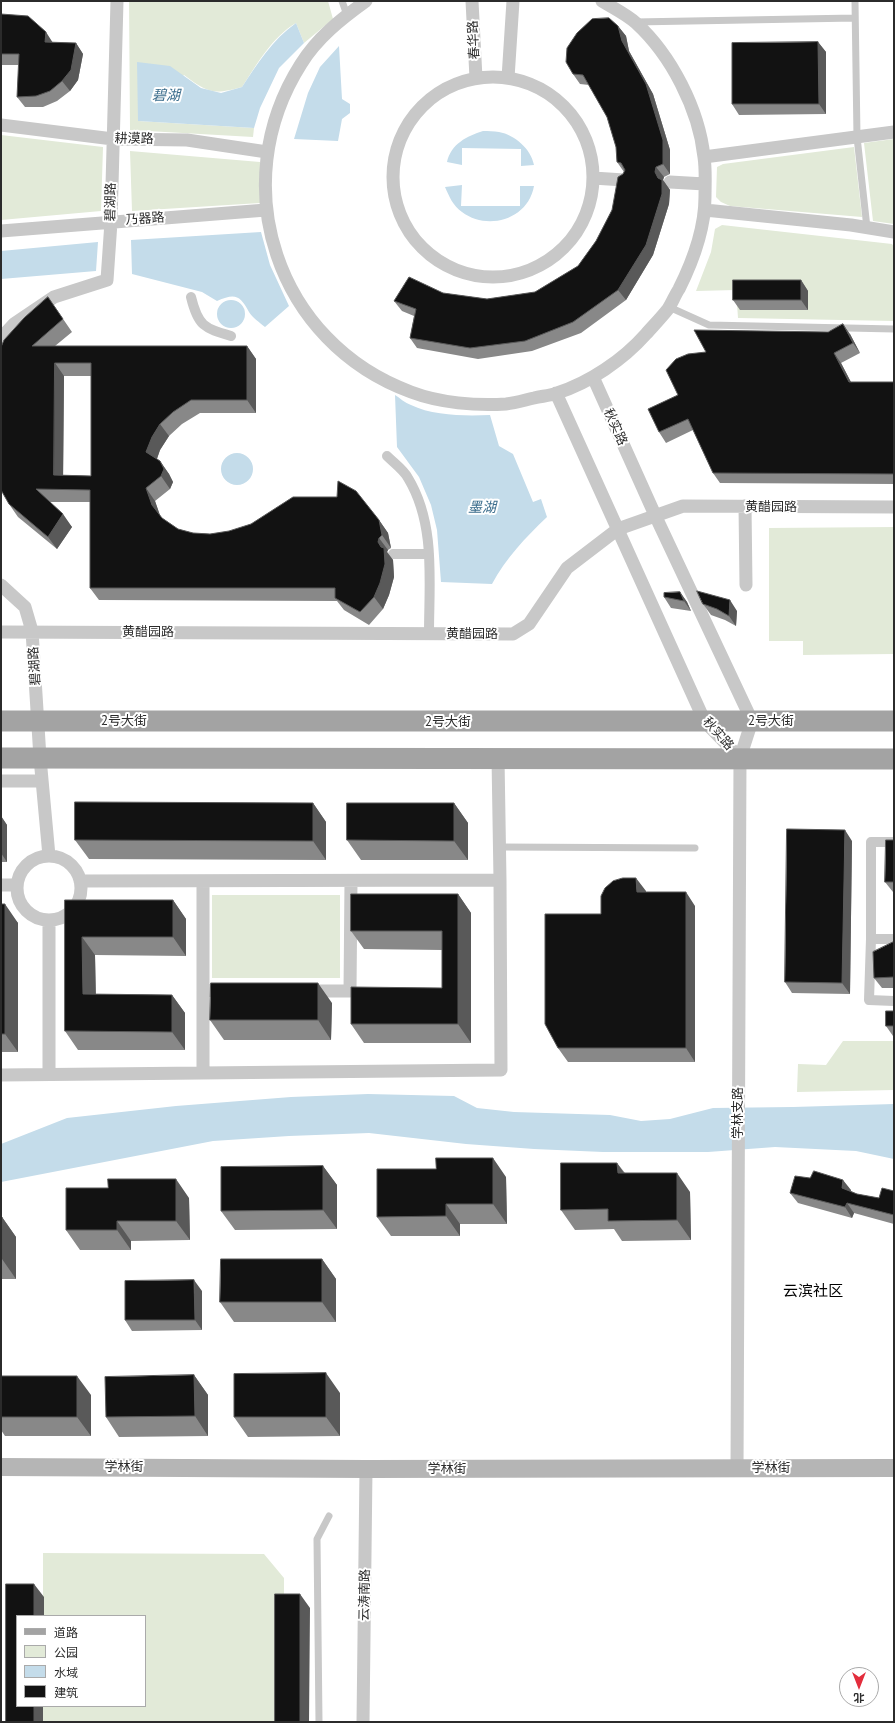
<!DOCTYPE html>
<html>
<head>
<meta charset="utf-8">
<style>
  body { margin:0 }
  #map { position:relative; width:895px; height:1723px; overflow:hidden; background:#fff; font-family:"PT Sans","Noto Sans SC",sans-serif }
  canvas { display:block }
  .frame { position:absolute; inset:0; border:2px solid #2b2b2b; pointer-events:none }
  .legend { position:absolute; left:16px; top:1615px; width:130px; height:92px; box-sizing:border-box; background:#fff; border:1px solid #aaa; margin:0; padding:5px 7px; list-style:none; font-size:12px; color:#2b2b2b }
  .legend li { display:flex; align-items:center; gap:8px; height:20px }
  .legend b { width:20px; border:1px solid #aaa }
  .north { position:absolute; left:839px; top:1667px; width:40px; height:40px; box-sizing:border-box; background:#fff; border:1px solid #aaa; border-radius:50%; rotate:180deg; font-size:11px; font-weight:700; line-height:16px; text-align:center; color:#2b2b2b }
  .north::after { content:''; display:block; margin:auto; width:14px; height:18px; background:#e32d3c; clip-path:polygon(50% 0,100% 100%,50% 72%,0 100%) }
</style>
</head>
<body>
<div id="map">
<canvas width="895" height="1723"></canvas>
<div class="frame"></div>
<ul class="legend">
<li><b style="height:5px;background:#a3a3a3"></b>道路</li>
<li><b style="height:11px;background:#e2ead8"></b>公园</li>
<li><b style="height:11px;background:#c4dcea"></b>水域</li>
<li><b style="height:11px;background:#121212"></b>建筑</li>
</ul>
<div class="north">北</div>
</div>
<script>
const g = document.querySelector('canvas').getContext('2d');
g.lineJoin = 'round';
function paint(path, color) { g.fillStyle = color; g.fill(path, 'evenodd'); }
function strokePath(path, color, width, dash) { g.strokeStyle = color; g.lineWidth = width; g.lineCap = dash ? 'butt' : 'round'; g.setLineDash(dash || []); g.stroke(path); }
function write(font, color, halo, rows, align = 'center') {
  g.font = font + ' "PT Sans","Noto Sans SC",sans-serif'; g.lineWidth = 4; g.setLineDash([]); g.textBaseline = 'middle'; g.strokeStyle = halo; g.fillStyle = color; for (const [text, x, y, turn = 0] of rows) {
    g.save(); g.translate(x, y); g.rotate((+turn || 0) * Math.PI / 180); g.textAlign = isNaN(turn) ? turn : align; if (halo) g.strokeText(text, 0, 0); g.fillText(text, 0, 0); g.restore();
  }
}
paint(new Path2D(`
  M129,1H328L333,19L304,43L296,23C272,37 257,64 242,87C213,95 208,93 184,75L138,121L254,128L253,137L130,130Z
  M1,135L103,147L101,211L1,220Z
  M894,139V224L873,221L864,143Z
  M854,147L862,217L730,206L721,202L716,197L717,167L723,164Z
  M130,151L260,162V203L132,211Z
  M722,225L892,244L894,247V321L738,318L736,290L696,291L711,252L715,229Z
  M894,527V654L803,655V641H769V528Z
  M212,895H340V978H212Z
  M843,1041H894V1090L797,1092L798,1064L826,1065Z
  M43,1553L264,1554L284,1578V1722H43V1706H145V1616H43Z`), '#e2ead8');
paint(new Path2D(`
  M296,23L304,43L279,68L260,108L254,128L138,121L137,62L170,66L201,88L221,93L242,87C258,63 272,40 296,23Z
  M339,46L342,99L350,104V113L342,119L338,141L294,139L308,93L320,67Z
  M483,131C488,131 494,131 499,132C515,135 531,149 534,165L521,166V149L462,148V165L447,162C451,144 467,136 483,131Z
  M462,185L461,206H520V186H534C528,220 487,231 462,212C453,206 449,196 445,187Z
  M261,232L270,265L289,306L265,327C260,323 252,317 249,312C240,295 235,293 217,301L202,292L132,274L131,240Z
  M98,242L96,271L1,279V251Z
  M217 314a14 14 0 1 1 28 0a14 14 0 1 1-28 0Z
  M395,395C400,398 405,403 411,405C433,416 466,416 490,415L499,446L513,454L533,502L541,499L547,517C525,538 506,558 492,584L441,582L437,530L431,505L419,477L397,447Z
  M221 469a16 16 0 1 1 32 0a16 16 0 1 1-32 0Z
  M368,1094L454,1096L477,1108L514,1112L610,1115L641,1121L670,1119L713,1108L793,1107L894,1104V1159L856,1151L775,1147L708,1152H603L534,1149L466,1144L369,1133L289,1136L213,1141L1,1182V1144L67,1118L176,1106L291,1097Z`), '#c4dcea');
strokePath(new Path2D(`
  M342,1L347,15
  M855,1L857,137L867,228
  M635,22L855,18
  M669,307L709,325L894,329
  M500,847L695,848
  M319,1722L317,1539L329,1516`), '#c8c8c8', 7);
strokePath(new Path2D(`
  M191,297C198,326 204,328 231,336
  M387,456C394,463 404,470 408,478C436,524 429,582 429,633
  M393,554H429
  M871,939V842H894
  M894,939H871L869,1000L894,1001`), '#c8c8c8', 10);
strokePath(new Path2D(`
  M366,1C341,19 317,38 301,64C224,185 277,343 411,392C440,403 476,406 506,404C516,403 525,400 534,398C542,396 549,396 557,393C589,383 623,360 646,334C653,326 661,318 668,309C672,303 675,295 679,289C693,261 705,229 705,197C705,184 706,170 704,157C699,109 671,55 636,23C626,14 613,8 602,1
  M472,1L476,78
  M393 177a100 100 0 1 1 200 0a100 100 0 1 1-200 0Z
  M508,78L513,1
  M1,125L113,139L187,140L267,152
  M704,157L894,132
  M593,178L624,180
  M670,182L705,184
  M705,210L851,225L894,232
  M1,231L266,210
  M1,338L14,324L54,297L107,280L111,222L117,1
  M593,377L655,515L752,721L740,758L737,1468
  M556,393L705,722L740,758
  M745,506L746,585
  M1,585L25,607L32,631L40,758L49,856
  M1,632L513,634L529,624L567,568L618,529L683,506L894,507
  M1,781H42
  M17 888a32 32 0 1 1 64 0a32 32 0 1 1-64 0Z
  M80,881L500,880
  M203,881V1073
  M1,885H17
  M49,920V1074
  M203,990L227,991
  M305,991H350L351,881
  M1,1075L501,1070L500,880L498,758
  M363,1722L366,1469`), '#c8c8c8', 13);
strokePath(new Path2D(`
  M1,1467L366,1469L894,1468`), '#b5b5b5', 18);
strokePath(new Path2D(`
  M1,721H894
  M1,758L894,759`), '#a3a3a3', 21);
paint(new Path2D(`
  M1,14L53,43H76L83,54L78,80L70,91L57,101L43,107H25L17,97L19,65H1Z
  M618,26L626,36L629,51L653,94L670,150V174L664,177L663,180L670,190L669,204L653,255L626,300L581,333L532,351L478,359L417,348L410,338L414,316L402,311L394,301L443,293L487,299L535,292L578,266L596,241L612,210L624,172L617,162L616,147L607,117L589,85L580,84L573,74Z
  M818,42L826,52V114L739,115L732,104Z
  M801,280L808,291V310H740L733,300Z
  M48,297L72,332L55,346H247L256,359V413H200L182,424L169,436L160,450L157,459L160,461L169,474L173,482L170,489L155,501L160,516L162,518L178,529L193,533L210,534L379,520L388,533L391,548L388,550L387,552L393,560L394,577L389,595L383,609L369,625L344,610L337,601L99,600L90,588V502H50L72,527L57,549L18,517L9,504L24,318ZM64,376H91V476L63,475Z
  M850,334L860,353L841,363L851,382H894V484L720,483L713,473L693,430L666,443L659,432L678,395Z
  M680,592L687,602L691,611L671,608L664,597Z
  M703,604L737,611L736,626L725,620L711,615Z
  M313,803L326,822V860L89,859L75,840Z
  M454,803L468,823V860H361L347,840Z
  M1,816L7,825V862H1Z
  M894,840V892H893L885,882Z
  M852,841L850,994L792,993L785,982Z
  M646,891V892L695,906V1062H568L558,1048L601,914Z
  M458,894L471,913V1043H364L351,1024L442,988V950L364,949L351,931Z
  M65,900H173L186,919V956L95,955L96,994L172,995L185,1013V1050H78L65,1031Z
  M1,904L18,923V1052H1Z
  M894,942V988H882L874,978Z
  M332,1003L331,1040H224L210,1020Z
  M894,1011V1036H893L886,1026Z
  M617,1163L625,1173L690,1192L691,1240L622,1241L614,1229L575,1230L561,1210Z
  M323,1166L337,1185V1229L235,1230L221,1211Z
  M436,1169L506,1177L507,1224H460V1236H391L377,1217Z
  M810,1178L851,1190V1191L857,1194L879,1198L894,1191V1224L854,1213L852,1218L798,1203L790,1193Z
  M189,1198L190,1240L131,1241V1250H80L66,1230Z
  M1,1217H2L16,1237V1279H1Z
  M322,1259L336,1279V1322H234L220,1302Z
  M202,1291V1330L132,1331L125,1320Z
  M194,1375L208,1395V1436L119,1437L106,1417Z
  M1,1376L91,1395V1436H5L1,1430Z
  M340,1393V1436L248,1437L234,1417Z`), '#888');
paint(new Path2D(`
  M618,26L626,36L629,51L653,94L670,150V174L663,164L622,41Z
  M46,32L53,43L45,42Z
  M818,42L826,52V114L819,104Z
  M76,43L83,54L78,80L70,91L62,81Z
  M656,167L664,177L663,180L670,190L669,204L653,255L626,300L618,290L658,178L655,172Z
  M801,280L808,291V310L801,300Z
  M843,324L850,334L860,353L853,343Z
  M247,346L256,359V413L247,400Z
  M834,353L841,363L856,392L849,382Z
  M55,363L64,376L63,488L54,475Z
  M160,424L169,436L160,450L155,464L146,452L152,437Z
  M160,461L169,474L173,482L170,489L161,476Z
  M146,488L155,501L161,518L152,505Z
  M63,514L72,527L57,549L48,537Z
  M379,520L388,533L391,548L382,535Z
  M379,538L388,550L387,552L393,560L394,577L389,595L383,609L374,597L378,542Z
  M680,592L687,602L691,611L684,601Z
  M730,600L737,611L736,626L729,616Z
  M313,803L326,822V860L313,841Z
  M454,803L468,823V860L454,841Z
  M1,816L7,825V862L1,853Z
  M845,830L852,841L850,994L842,983Z
  M636,878L646,891V906L637,892Z
  M686,892L695,906V1062L686,1048Z
  M458,894L471,913V1043L458,1024Z
  M173,900L186,919V956L173,937Z
  M5,904L18,923V1052L5,1034Z
  M82,937L95,955L96,1013L83,994Z
  M318,983L332,1003L331,1040L318,1020Z
  M172,995L185,1013V1050L172,1032Z
  M493,1158L506,1177L507,1224L493,1204Z
  M617,1163L631,1183L618,1173Z
  M323,1166L337,1185V1229L323,1210Z
  M677,1173L690,1192L691,1240L677,1220Z
  M176,1179L189,1198L190,1240L176,1221Z
  M843,1180L851,1190L850,1198L842,1188Z
  M847,1203L854,1213L852,1218L845,1207Z
  M446,1204L460,1224V1236L446,1216Z
  M2,1217L16,1237V1279L2,1259Z
  M117,1221L131,1241V1250L117,1230Z
  M322,1259L336,1279V1322L322,1302Z
  M194,1280L202,1291V1330L195,1320Z
  M326,1373L340,1393V1436L326,1417Z
  M194,1375L208,1395V1436L195,1416Z
  M77,1376L91,1395V1436L77,1417Z
  M34,1584L44,1597V1616H34Z
  M300,1594L310,1608L309,1722H300Z
  M34,1706H43V1722H34Z`), '#595959');
const building = new Path2D(`
  M1,14L28,16L46,32L45,42L76,43L71,70L62,81L50,91L36,96L17,97L19,54H1Z
  M609,18L618,26L622,41L646,84L663,140V164L656,167L655,172L658,178L662,180V194L646,245L618,290L573,322L525,341L470,348L410,338L416,309L394,301L409,277L443,293L487,299L535,292L578,266L596,241L612,210L618,177L623,174L625,170L621,163L617,162L616,147L607,117L583,75L573,74L566,62L567,48L577,33L592,19Z
  M818,42L819,104H732V43Z
  M733,280H801V300H733Z
  M48,297L63,319L32,346H247V400H191L173,412L160,424L152,437L146,452L160,461L164,469L161,476L146,488L152,505L162,518L178,529L193,533L210,534L229,531L251,524L293,497H337L338,481L356,491L379,520L382,535L379,538L378,542L381,547L384,548L385,564L380,583L374,597L360,612L335,598V588H90V490L36,489L63,514L48,537L9,504L1,490V347L4,340L24,318ZM55,363H91V476L54,475Z
  M843,324L853,343L834,353L849,382H894V474L713,473L688,419L659,432L648,409L678,395L666,370L676,359L688,354L706,352L694,330L828,332Z
  M697,591L730,600L729,616L717,609L703,604Z
  M680,592L684,601L664,597V593Z
  M75,802L313,803V841L75,840Z
  M347,803H454V841L347,840Z
  M787,829L845,830L842,983L785,982Z
  M886,840H894V882H885Z
  M623,878H636L637,892H686V1048H558L545,1024V914H601V896L605,888L613,881Z
  M351,894H458V1024H351V987L442,988V931H351Z
  M65,900H173V937H82L83,994L172,995V1032L65,1031Z
  M1,904H5V1034H1Z
  M893,942H894V977L874,978L873,952Z
  M211,983H318V1020H210Z
  M886,1011H894V1026H886Z
  M436,1158H493V1204H446V1216L377,1217V1169H436Z
  M561,1163H617L618,1173H677V1220L608,1221V1209L561,1210Z
  M323,1166V1210L221,1211V1167Z
  M814,1171L843,1180L842,1188L857,1194L879,1198L882,1188L894,1191V1215L847,1203L845,1207L790,1193L795,1176L810,1178Z
  M108,1179H176V1221H117V1230H66V1188H108Z
  M1,1217H2V1259H1Z
  M221,1259H322V1302H220Z
  M194,1280L195,1320H125V1281Z
  M326,1373V1417H234V1374Z
  M194,1375L195,1416L106,1417L105,1377Z
  M1,1376H77V1417H1Z
  M6,1584H34V1616H17V1706H34V1722H6Z
  M275,1594H300V1722H275Z`);
paint(building, '#121212');
strokePath(building, '#595959', 1);
write('13px', '#2b2b2b', '#fff', [
  ["春华路",474,40,-93],
  ["耕漠路",134,139,1],
  ["碧湖路",111,202,-89],
  ["乃器路",145,219,-4],
  ["秋实路",615,427,66],
  ["黄醋园路",771,507],
  ["黄醋园路",148,632],
  ["黄醋园路",472,634],
  ["碧湖路",35,666,-94],
  ["2号大街",124,721],
  ["2号大街",771,721],
  ["2号大街",448,722],
  ["秋实路",718,734,48],
  ["学林支路",738,1113,-90],
  ["学林街",124,1467],
  ["学林街",771,1468],
  ["学林街",447,1469],
  ["云涛南路",365,1595,-89]
]);
write('italic 14px', '#3b6d8c', '#fff', [
  ["碧湖",166,96],
  ["墨湖",482,508]
]);
write('15px', '#000', '#fff', [
  ["云滨社区",813,1292]
]);
</script>
</body>
</html>
